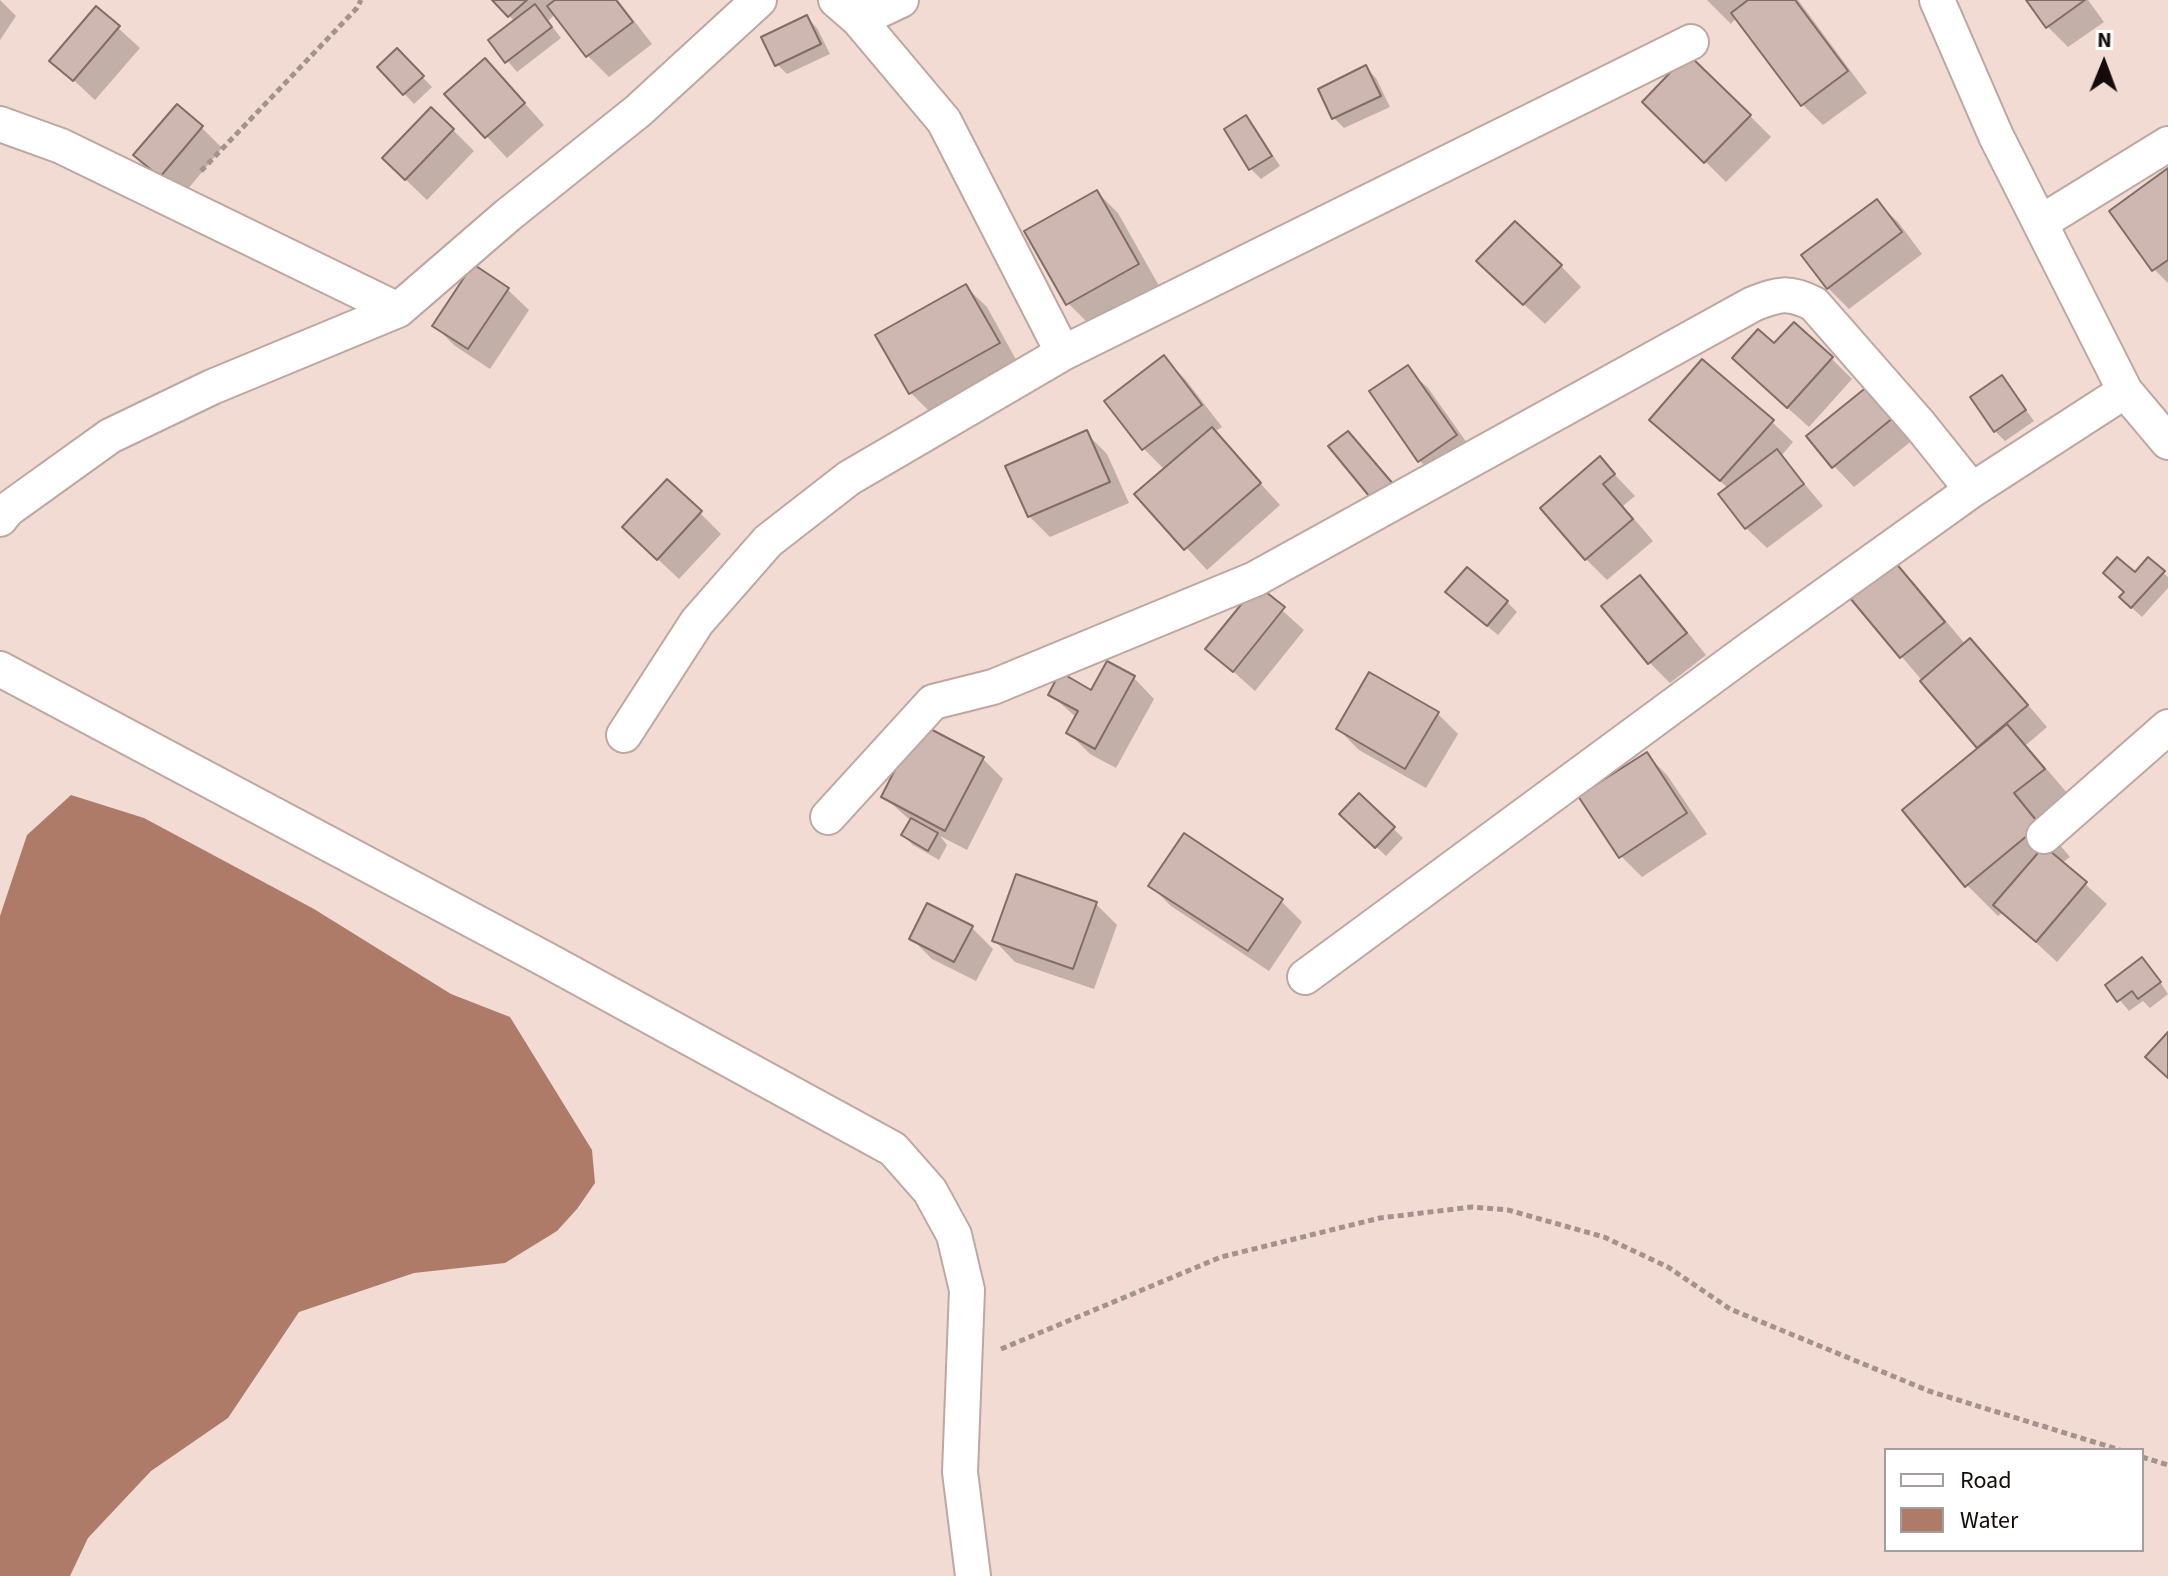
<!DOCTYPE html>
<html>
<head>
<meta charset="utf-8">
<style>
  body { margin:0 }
  #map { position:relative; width:2168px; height:1576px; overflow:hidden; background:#f2dbd3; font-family:"Source Sans 3",sans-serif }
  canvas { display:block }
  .legend { position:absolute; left:1884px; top:1448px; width:260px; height:104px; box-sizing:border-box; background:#fff; border:2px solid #a19e9d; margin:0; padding:10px 14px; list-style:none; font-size:24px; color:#140c0a }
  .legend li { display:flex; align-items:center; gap:16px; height:40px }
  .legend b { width:40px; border:2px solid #a19e9d }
  .north { position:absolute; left:2064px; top:24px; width:80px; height:80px; -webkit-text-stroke:6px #fff; paint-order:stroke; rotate:1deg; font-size:22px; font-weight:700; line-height:32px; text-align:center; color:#140c0a }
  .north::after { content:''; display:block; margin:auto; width:28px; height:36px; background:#140c0a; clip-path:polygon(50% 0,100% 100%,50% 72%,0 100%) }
</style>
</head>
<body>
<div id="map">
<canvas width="2168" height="1576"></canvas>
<ul class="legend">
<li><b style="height:10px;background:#fff"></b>Road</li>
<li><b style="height:22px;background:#af7b69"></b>Water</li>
</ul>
<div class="north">N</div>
</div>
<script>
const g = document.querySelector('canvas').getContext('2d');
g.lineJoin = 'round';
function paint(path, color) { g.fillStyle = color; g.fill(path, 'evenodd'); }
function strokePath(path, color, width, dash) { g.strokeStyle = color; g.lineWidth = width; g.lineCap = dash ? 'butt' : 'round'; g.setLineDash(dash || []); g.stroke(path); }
paint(new Path2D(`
  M71,795L144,818L314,909L451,994L510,1017L592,1150L595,1183L577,1209L557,1231L505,1263L414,1273L299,1312L228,1418L151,1471L88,1538L70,1576H0V916L27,835Z`), '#af7b69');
paint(new Path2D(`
  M0,0L16,16L0,40Z
  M495,0H618L652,44L609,77L588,56L555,14L548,21L561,38L517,72L491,41L515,22Z
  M1707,0H1798L1867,93L1823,125L1802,104L1737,17L1731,24Z
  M2028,0H2088L2104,22L2068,47L2047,26Z
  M96,8L140,48L95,100L52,60Z
  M807,18L817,28L830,54L787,74L777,64Z
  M397,51L432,87L414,104L379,67Z
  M1366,68L1376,78L1390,107L1344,128L1334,118Z
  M505,81L544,125L507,158L447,94Z
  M1645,102L1750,116L1771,137L1726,182Z
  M1245,117L1255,127L1280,166L1261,179L1251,169Z
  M201,127L222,148L182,196L136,155Z
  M453,130L474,151L427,200L405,179Z
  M2168,171V283L2154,269Z
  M1097,192L1118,213L1159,286L1089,324L1068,303Z
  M1877,202L1898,222L1922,254L1849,309L1828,288L1804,256Z
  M1561,266L1581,287L1545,324L1500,282Z
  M966,287L987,307L1019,365L932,414L911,393Z
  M508,290L529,310L490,369L455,346L434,325Z
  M1774,346L1831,358L1852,379L1809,427L1755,379Z
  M1164,358L1185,379L1222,427L1214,432L1280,505L1207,570L1137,494L1165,470L1144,449L1107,401Z
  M1407,368L1428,388L1477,457L1441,482L1420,461L1372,392Z
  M2002,378L2034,421L2005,441L1995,431Z
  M1868,388L1914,439L1854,487L1834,466Z
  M1652,420L1772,422L1793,442L1781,456L1823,506L1767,548L1746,528L1729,489Z
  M1086,433L1107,454L1129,503L1050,537L1029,516Z
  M1600,459L1635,496L1623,506L1653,541L1607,580L1586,559Z
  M700,513L721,534L679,579L646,548Z
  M2148,560L2168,577V588L2142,617L2131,607L2135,575Z
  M1895,564L1916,585L1966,645L1970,641L1991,662L2047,727L2026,745L2074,801L2044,826L2070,857L2062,863L2107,904L2057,962L2003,912L1998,916L1967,885L1980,749L1853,599Z
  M1640,578L1661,599L1706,655L1670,683L1649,662Z
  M1257,588L1304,630L1255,691L1208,649Z
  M1458,602H1507L1517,612L1498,635Z
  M1134,678L1154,699L1116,768L1090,754L1069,733L1077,718L1051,695L1092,692Z
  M1437,713L1458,734L1426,788L1359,750L1338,729Z
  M1646,754L1667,775L1707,834L1642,877L1621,856Z
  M982,758L1003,779L967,850L940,836L947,845L939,860L913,845L903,835L911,821L883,796Z
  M1359,796L1403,838L1386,856L1341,814Z
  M1150,885L1281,901L1302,922L1269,971L1171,906Z
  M1096,904L1117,925L1094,989L1015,962L995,941Z
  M972,928L993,949L976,981L932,959L911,938Z
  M2152,970L2168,994L2150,1008L2143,1001L2129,1011L2108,986Z`), '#0003');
const building = new Path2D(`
  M492,0H527L508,17Z
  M555,0H616L633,22L586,57L547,6Z
  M1748,0H1795L1848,71L1801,106L1731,13Z
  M2026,0H2085L2046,28Z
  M535,4L552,27L505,63L488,40Z
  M96,6L120,26L73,81L49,61Z
  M807,15L821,44L775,66L761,37Z
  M397,48L424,76L403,95L377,67Z
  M1688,54L1751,115L1704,163L1642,102Z
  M485,58L525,103L485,138L444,94Z
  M1366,65L1381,96L1332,119L1318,89Z
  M177,104L203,126L160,177L133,155Z
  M431,107L454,129L405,180L382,158Z
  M1246,115L1272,156L1249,170L1224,129Z
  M2168,168V260L2152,271L2109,211Z
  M1097,190L1139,264L1066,305L1024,231Z
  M1877,199L1902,232L1827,289L1801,255Z
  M1515,221L1562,265L1523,305L1476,261Z
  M473,264L509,288L468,349L432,326Z
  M966,284L1000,343L909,394L875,335Z
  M1794,322L1833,357L1787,408L1732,358L1758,329L1774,343Z
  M1164,355L1202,405L1142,450L1104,401Z
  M1702,359L1774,420L1720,481L1649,420Z
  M1408,365L1457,435L1418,462L1369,391Z
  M2002,375L2026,410L1994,432L1970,397Z
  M1868,386L1894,417L1832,468L1806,436Z
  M1212,427L1261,483L1184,550L1134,494Z
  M1087,430L1110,482L1028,517L1005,466Z
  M1348,431L1394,485L1374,502L1328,446Z
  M1777,449L1804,484L1745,529L1718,494Z
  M1600,456L1615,474L1603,484L1633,519L1585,560L1540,508Z
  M667,479L702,511L657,560L622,527Z
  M2117,557L2135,572L2148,557L2165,571L2131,608L2119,597L2124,592L2103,573Z
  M1895,562L1945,622L1900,658L1850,598Z
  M1467,567L1508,601L1487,626L1445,592Z
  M1640,575L1687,633L1648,664L1601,606Z
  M1257,585L1285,607L1233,672L1205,649Z
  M1970,638L2028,705L1977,748L1920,681Z
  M1107,661L1135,676L1095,749L1066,733L1078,711L1048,695L1060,672L1091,690Z
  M1369,672L1439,712L1405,769L1336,729Z
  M919,723L984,757L945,831L881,797Z
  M2007,724L2045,769L2014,793L2040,825L1965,887L1902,810Z
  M1647,752L1687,813L1619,858L1578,796Z
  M1359,793L1395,827L1375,848L1339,814Z
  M911,818L938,833L928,851L901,835Z
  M1184,833L1283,899L1248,951L1148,886Z
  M2044,846L2087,882L2036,942L1993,905Z
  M1016,874L1097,902L1073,969L992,941Z
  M927,903L973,926L954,962L909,939Z
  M2142,957L2161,982L2138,999L2132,991L2117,1002L2105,985Z
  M2168,1032V1078L2145,1057Z`);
paint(building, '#ceb7b0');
strokePath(building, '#816d66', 2);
const minor = new Path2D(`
  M836,0L859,20L944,121L1063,353
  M1937,0L1996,136L2125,391L2168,442
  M859,20L901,0
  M0,124L61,146L398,310
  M2040,223L2168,144
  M0,519L7,510L110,436L212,387L398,310L508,215L638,111L759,0
  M0,669L545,959L893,1149L930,1191L954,1235L967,1290L960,1472L973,1576
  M624,735L697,622L768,541L849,478L1063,353L1691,42
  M828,817L933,702L993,687L1255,579L1753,304C1779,294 1788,291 1814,304L1920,425L1972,490
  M2044,836L2168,727
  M1305,977L1750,649L1972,490L2125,391`);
strokePath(minor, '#bda7a0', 38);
strokePath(new Path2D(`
  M201,171L357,8L361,0
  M1001,1349L1221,1257L1380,1218L1472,1207L1508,1210L1604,1237L1668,1267L1730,1309L1929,1391L2120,1450
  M2142,1457L2168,1465`), '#a4928c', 5, [6, 4]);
strokePath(minor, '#fff', 34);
</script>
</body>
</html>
